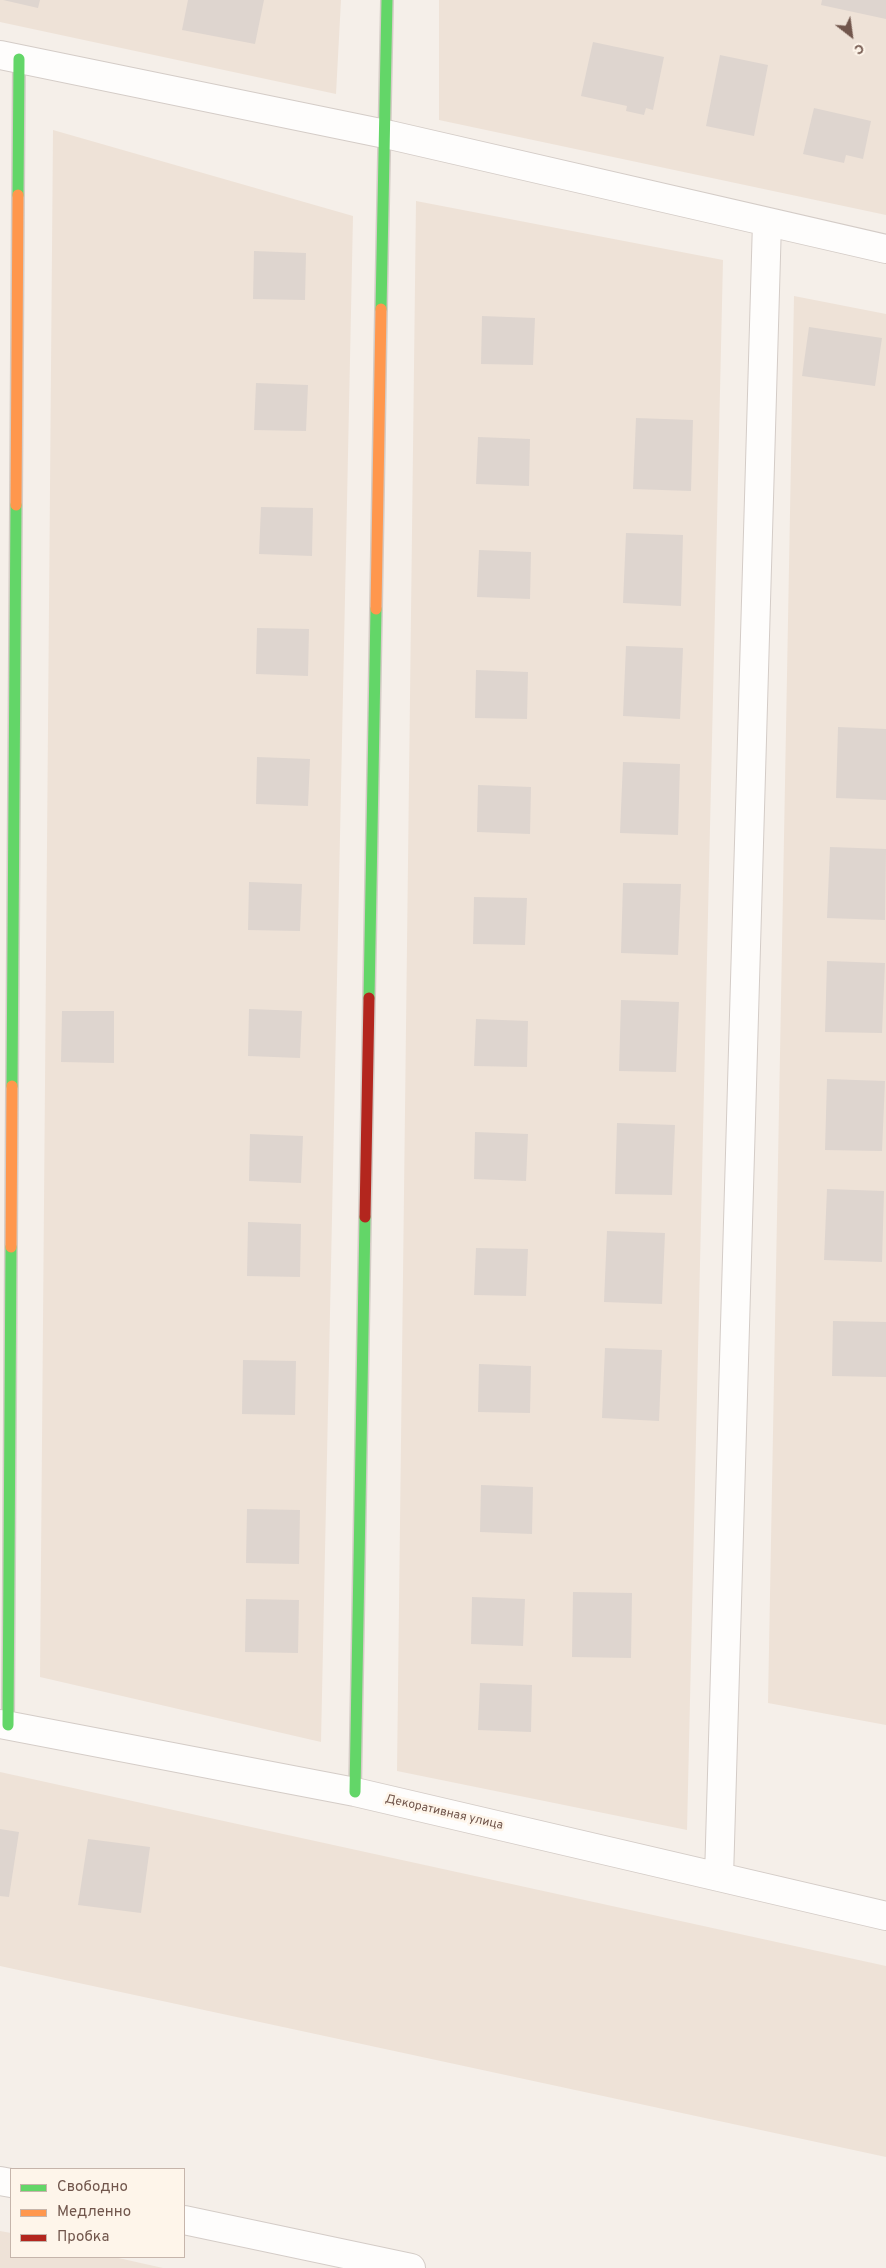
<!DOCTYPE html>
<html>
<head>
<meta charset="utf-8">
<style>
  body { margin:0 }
  #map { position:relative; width:886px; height:2268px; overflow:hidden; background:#f5efe9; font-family:Overpass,sans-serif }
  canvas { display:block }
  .legend { position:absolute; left:10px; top:2168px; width:175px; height:90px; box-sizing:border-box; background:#fef5ea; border:1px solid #c6b5ab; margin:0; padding:6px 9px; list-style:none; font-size:15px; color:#71564c }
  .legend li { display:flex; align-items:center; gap:10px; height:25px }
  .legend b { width:25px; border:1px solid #c6b5ab }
  .north { position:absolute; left:826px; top:10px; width:50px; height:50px; -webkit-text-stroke:4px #fef5ea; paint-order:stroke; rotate:150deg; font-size:14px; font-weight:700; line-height:20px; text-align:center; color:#71564c }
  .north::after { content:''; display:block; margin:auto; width:18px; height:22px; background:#71564c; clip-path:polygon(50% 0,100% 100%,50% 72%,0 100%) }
</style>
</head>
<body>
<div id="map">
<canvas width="886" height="2268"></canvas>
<ul class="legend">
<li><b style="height:6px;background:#63d668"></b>Свободно</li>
<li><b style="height:6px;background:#ff974d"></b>Медленно</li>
<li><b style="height:6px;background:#b3261e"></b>Пробка</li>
</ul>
<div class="north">С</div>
</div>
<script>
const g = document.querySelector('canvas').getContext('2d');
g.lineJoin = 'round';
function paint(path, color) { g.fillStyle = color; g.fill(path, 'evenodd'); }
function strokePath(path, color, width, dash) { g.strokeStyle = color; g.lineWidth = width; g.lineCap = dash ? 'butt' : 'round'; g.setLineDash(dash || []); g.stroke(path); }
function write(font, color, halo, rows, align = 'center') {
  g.font = font + ' Overpass,sans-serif'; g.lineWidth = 5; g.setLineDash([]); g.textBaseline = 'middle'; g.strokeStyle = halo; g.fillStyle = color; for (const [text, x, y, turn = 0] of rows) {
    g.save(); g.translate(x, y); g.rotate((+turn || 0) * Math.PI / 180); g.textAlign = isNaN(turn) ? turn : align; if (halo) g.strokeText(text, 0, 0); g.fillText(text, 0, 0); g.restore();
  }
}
paint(new Path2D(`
  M0,0H341L336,94L0,22Z
  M439,0H886V215L439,120Z
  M53,130L353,216L321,1742L40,1677Z
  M416,201L723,260L687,1830L397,1771Z
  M794,296L886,314V1725L768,1703Z
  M0,1772L886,1966V2157L0,1966Z
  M0,2231L11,2233V2257H114L163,2268H0Z`), '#eee2d7');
paint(new Path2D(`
  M3,0H40L38,8Z
  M188,0H264L255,44L182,30Z
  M822,0H886V19L821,5Z
  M593,42L664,57L653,110L646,108L644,115L626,111L627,106L581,96Z
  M720,55L768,65L754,136L706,126Z
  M814,108L871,121L863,159L846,155L844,163L803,154Z
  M254,251L306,253L305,300L253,299Z
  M482,316L535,318L533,365L481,364Z
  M809,327L882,338L875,386L802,376Z
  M256,383L308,385L306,431L254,430Z
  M636,418L693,420L691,491L633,489Z
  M478,437L530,439L529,486L476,484Z
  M261,507L313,508L312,556L259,554Z
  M626,533L683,535L681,606L623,603Z
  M479,550L531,552L530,599L477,597Z
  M257,628L309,629L308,676L256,674Z
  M626,646L683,648L680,719L623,716Z
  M476,670L528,672L527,719L475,718Z
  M838,727L886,729V800L836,798Z
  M257,757L310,759L308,806L256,804Z
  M623,762L680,764L678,835L620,833Z
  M478,785L531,787L530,834L477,832Z
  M830,847L886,849L885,920L827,918Z
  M249,882L302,884L300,931L248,930Z
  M623,883L681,884L678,955L621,953Z
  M474,897L527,898L525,945L473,944Z
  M827,961L885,963L882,1033L825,1032Z
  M621,1000L679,1002L676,1072L619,1071Z
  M249,1009L302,1011L300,1058L248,1056Z
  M62,1011H114V1063L61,1062Z
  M476,1019L528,1021L527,1067L474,1066Z
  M827,1079L885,1081L882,1151L825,1150Z
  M617,1123L675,1125L672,1195L615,1194Z
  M475,1132L528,1134L526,1181L474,1179Z
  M250,1134L303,1136L301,1183L249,1181Z
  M827,1189L884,1191L882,1262L824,1260Z
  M248,1222L301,1224L300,1277L247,1276Z
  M607,1231L665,1233L662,1304L604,1302Z
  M476,1248L528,1249L526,1296L474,1295Z
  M833,1321L886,1322V1377L832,1376Z
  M605,1348L662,1350L659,1421L602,1418Z
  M243,1360L296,1361L295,1415L242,1414Z
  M479,1364L531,1366L530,1413L478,1412Z
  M481,1485L533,1487L532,1534L480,1532Z
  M247,1509L300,1510L299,1564L246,1563Z
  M573,1592L632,1593L631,1658L572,1657Z
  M472,1597L525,1599L523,1646L471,1644Z
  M246,1599L299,1600L298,1653L245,1652Z
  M480,1683L532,1685L531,1732L478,1730Z
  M0,1829L19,1832L9,1897L0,1896Z
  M88,1839L150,1847L141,1913L78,1905Z`), '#ded5cf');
const street = new Path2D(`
  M0,55L390,135L886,249
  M0,1724L355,1792L886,1916
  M719,1877L767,222
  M0,2181L11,2183
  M184,2220L411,2268`);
const fast = new Path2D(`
  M18,195L19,59
  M381,309L387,0
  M369,998L376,609
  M12,1086L16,505
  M8,1725L11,1247
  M355,1792L365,1217`);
const slow = new Path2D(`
  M16,505L18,195
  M376,609L381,309
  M11,1247L12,1086`);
const jam = new Path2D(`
  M365,1217L369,998`);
strokePath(street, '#d4ccc7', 30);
strokePath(fast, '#d4ccc6', 14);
strokePath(slow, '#d4ccc6', 14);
strokePath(jam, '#d4ccc6', 14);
strokePath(street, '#fefdfc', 28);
strokePath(fast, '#63d668', 11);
strokePath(slow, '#ff974d', 11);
strokePath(jam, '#b3261e', 11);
write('12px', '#71564c', '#fef5ea', [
  ["Декоративная улица",444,1813,13]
]);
</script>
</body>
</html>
